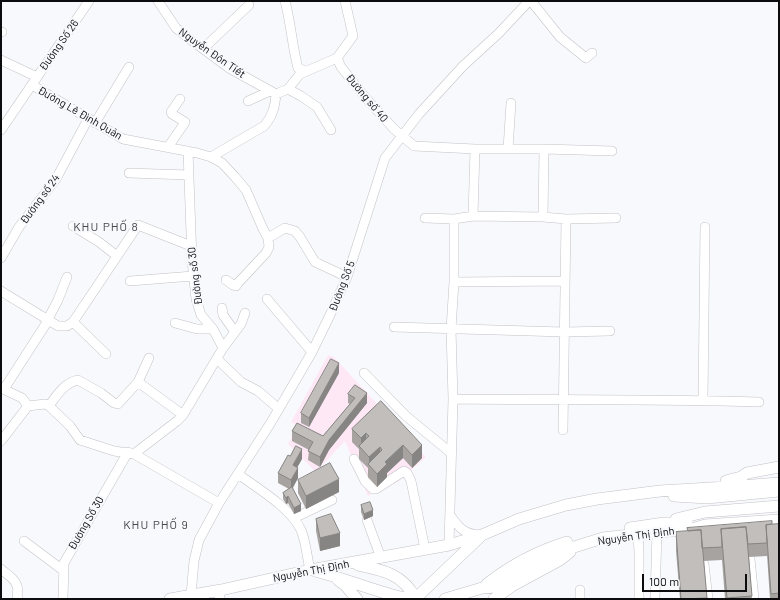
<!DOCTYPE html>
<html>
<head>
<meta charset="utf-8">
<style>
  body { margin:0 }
  #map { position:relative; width:780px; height:600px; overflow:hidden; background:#f8f9fd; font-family:Barlow,sans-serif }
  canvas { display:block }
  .frame { position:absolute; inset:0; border:2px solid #0c0c0e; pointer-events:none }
  .scale { position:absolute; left:642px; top:574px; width:105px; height:18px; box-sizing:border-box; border:2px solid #0c0c0e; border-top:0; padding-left:5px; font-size:12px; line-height:14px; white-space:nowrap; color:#0c0c0e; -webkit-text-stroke:3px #f8f9fd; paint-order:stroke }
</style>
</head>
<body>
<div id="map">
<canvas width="780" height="600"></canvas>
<div class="frame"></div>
<div class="scale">100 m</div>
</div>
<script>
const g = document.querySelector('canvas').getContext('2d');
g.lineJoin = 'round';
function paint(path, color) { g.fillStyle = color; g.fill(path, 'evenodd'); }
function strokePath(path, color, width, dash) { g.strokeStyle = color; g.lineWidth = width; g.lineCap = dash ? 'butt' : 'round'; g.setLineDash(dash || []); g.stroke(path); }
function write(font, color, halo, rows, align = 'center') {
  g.font = font + ' Barlow,sans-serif'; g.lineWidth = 4; g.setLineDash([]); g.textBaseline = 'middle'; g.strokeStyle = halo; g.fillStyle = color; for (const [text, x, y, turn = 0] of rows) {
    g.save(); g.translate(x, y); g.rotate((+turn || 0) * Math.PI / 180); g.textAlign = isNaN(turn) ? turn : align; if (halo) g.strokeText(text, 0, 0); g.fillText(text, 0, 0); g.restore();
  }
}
paint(new Path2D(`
  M328,355L334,357L426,457L399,481L368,496L345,441L316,472L288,444L298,426L291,422Z`), '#fee8f6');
const minor = new Path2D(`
  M158,1L176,28L191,40L229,68L276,94L288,89L300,74L337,58
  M285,1C291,23 292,46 298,68L305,71
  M531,1L560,37L586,58L592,53
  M1,32H2
  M203,49L249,5
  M337,58L341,67L365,97L394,129L414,146L475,149H544L612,151
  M337,58L353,36L345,1
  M1,60L37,77
  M32,85L123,139L197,153L211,157L222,163L235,177L246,190L263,229L268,238L285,228L295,231L300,237L315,262L347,277
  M288,89L301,96L317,107L331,130
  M248,101L270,91
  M95,123L129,67
  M1,130L89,1
  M168,147L184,124L185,122L172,114L171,112L180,99
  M508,149L511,103
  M211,157L264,126C273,116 275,106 276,94
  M129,173L189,175
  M473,216L475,149
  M543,217L544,149
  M425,218L454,219L473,216L543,217L566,219L616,218
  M73,226L99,242L117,256
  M1,258L19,227L56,179L88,119
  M226,280L233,285L236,286L238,283L266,253L269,247L268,238
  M130,281L193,276
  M454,282L565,281
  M1,291L58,326H67L73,322L138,225L191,246
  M267,299L312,352
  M222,308L223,315L235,332
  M48,319L58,300L67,277
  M73,322L106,354
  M175,323L197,329H213
  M394,327L564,332L610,331
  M223,348L241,324L245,313
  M217,359L241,382L258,391L279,409
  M364,373L406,416L451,453
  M138,382L183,415
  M1,388L22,398L28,406L45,404L49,406L70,426L80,440L114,451L134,454L219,503
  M4,389L49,319
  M453,399C555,400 657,399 759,402
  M703,400L705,227
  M49,406C57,395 64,383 78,380L101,393L114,403L118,404L138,382L149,358
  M563,430L566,219
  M1,441L28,406
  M134,454L177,421L183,415L223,348L213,329L201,315L196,299L192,260L188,151
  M354,459L365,481L373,489H376L404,471L407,473L411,481L425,549
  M238,474C257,488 291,508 301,530C306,542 307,557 310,570
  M450,515C459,528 464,534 480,535
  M294,518L332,500
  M367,520L381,558
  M638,534L639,552V599
  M24,541L64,571
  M449,545L453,399L451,329L454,282V219
  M750,559L754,599
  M704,564L708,599
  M1,569C6,574 15,578 17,586C19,590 16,594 18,599
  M580,590V599
  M191,595L194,561L199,540L219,503L270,424L297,378L312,352L330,315L347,277L385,158L419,114L463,66L499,33L529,1
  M63,599L64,563L128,452
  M219,599L221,590
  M655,599L657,532`);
const major = new Path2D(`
  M726,481L741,477L747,473L779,467
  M674,496L707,498L779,491
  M676,519L705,512L779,506
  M630,528L664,523H687
  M358,565C383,570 403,574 416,599
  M315,571C343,578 369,589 396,596C403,598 411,597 418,599
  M338,580L345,585L357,599
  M487,584C511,565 538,551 567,542
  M170,599L221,590L310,570L449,545L482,535L519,519L566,505L597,499L660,491L727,487L779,483
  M415,599L481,536
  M445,599L482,588L495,587L528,566L552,555L574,547L603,538L638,534L692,529L705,525L779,520
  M494,599L512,586L560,560L570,552`);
strokePath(minor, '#c2c2c6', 10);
strokePath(major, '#c2c2c6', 12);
strokePath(minor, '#fff', 9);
strokePath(major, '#fff', 11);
paint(new Path2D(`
  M339,373L309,427L301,423V413Z
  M348,394L367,403L329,450L320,467L308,460L309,450L292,441V431L323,436L350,404L348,403Z
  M381,401L422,458L412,468L403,458L387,473V477L377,487L368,477V468L359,459V449L352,442V429Z
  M302,459L297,467L298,478L293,488L301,511L294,514L288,503L286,504L283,499V493L289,489L278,483V473Z
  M298,480L339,492L306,509L298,493Z
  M361,505L373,516L364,520L361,512Z
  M316,519L340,546L320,551L316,531Z
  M779,524V599H770L767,555V556L749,557L752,599H725L722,560L703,561L707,599H680L676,551V532Z`), '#a6a3a1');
paint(new Path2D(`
  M339,363V373L309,427V418Z
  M367,393V403L329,450L320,467V457L329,440Z
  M366,433V446L361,448V438Z
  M403,445V458L387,473V477L377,487V474L385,462Z
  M422,445V458L412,468V455Z
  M380,447V460L369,465V457Z
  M302,449V459L293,475V465Z
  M298,468V478L291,490V480Z
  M339,479V492L306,509V496Z
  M288,496V503L286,504V498Z
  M301,504V511L294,514V508Z
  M373,510V516L364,520V514Z
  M340,533V546L320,551V538Z`), '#878583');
const building = new Path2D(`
  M331,359L339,363L309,418L301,413Z
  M355,385L367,393L329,440L320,457L308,451L313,442L292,431L297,423L323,436L355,398L348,394Z
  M381,401L422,445L412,455L403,445L385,462L387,464L377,474L368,464L382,450L380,447L369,457L359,446L369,436L366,433L361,438L352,429Z
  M296,446L302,449L293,465L298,468L291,480L278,473L288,455L290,456Z
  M330,463L339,479L306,496L298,480Z
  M292,487L301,504L294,508L288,496L286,498L283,493Z
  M370,502L373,510L364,514L361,505Z
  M331,514L340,533L320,538L316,519Z
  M772,521V524L766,525L767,543L748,544L746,527L721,529L722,547L702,548L701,530L688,531L687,528Z
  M779,524V593L771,594L766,525Z
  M746,527L752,596L727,598L721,529Z
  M701,530L707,598L681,599L676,532Z`);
paint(building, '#c1bebb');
strokePath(building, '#878583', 1);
write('11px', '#0c0c0e', '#f8f9fd', [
  ["Đường Số 26",59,45,-55],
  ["Nguyễn Đôn Tiết",212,53,35],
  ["Đường số 40",367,98,50],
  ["Đường Lê Đình Quản",80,113,30],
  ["Đường số 24",40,199,-54],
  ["Đường số 30",195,276,-97],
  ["Đường Số 5",342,286,-69],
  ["Đường Số 30",86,523,-60],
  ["Nguyễn Thị Định",636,536,-8],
  ["Nguyễn Thị Định",311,571,-11]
]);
g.letterSpacing = '1px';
write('12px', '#47474b', '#f8f9fd', [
  ["KHU PHỐ 8",106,227],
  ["KHU PHỐ 9",156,525]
]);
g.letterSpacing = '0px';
</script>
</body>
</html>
